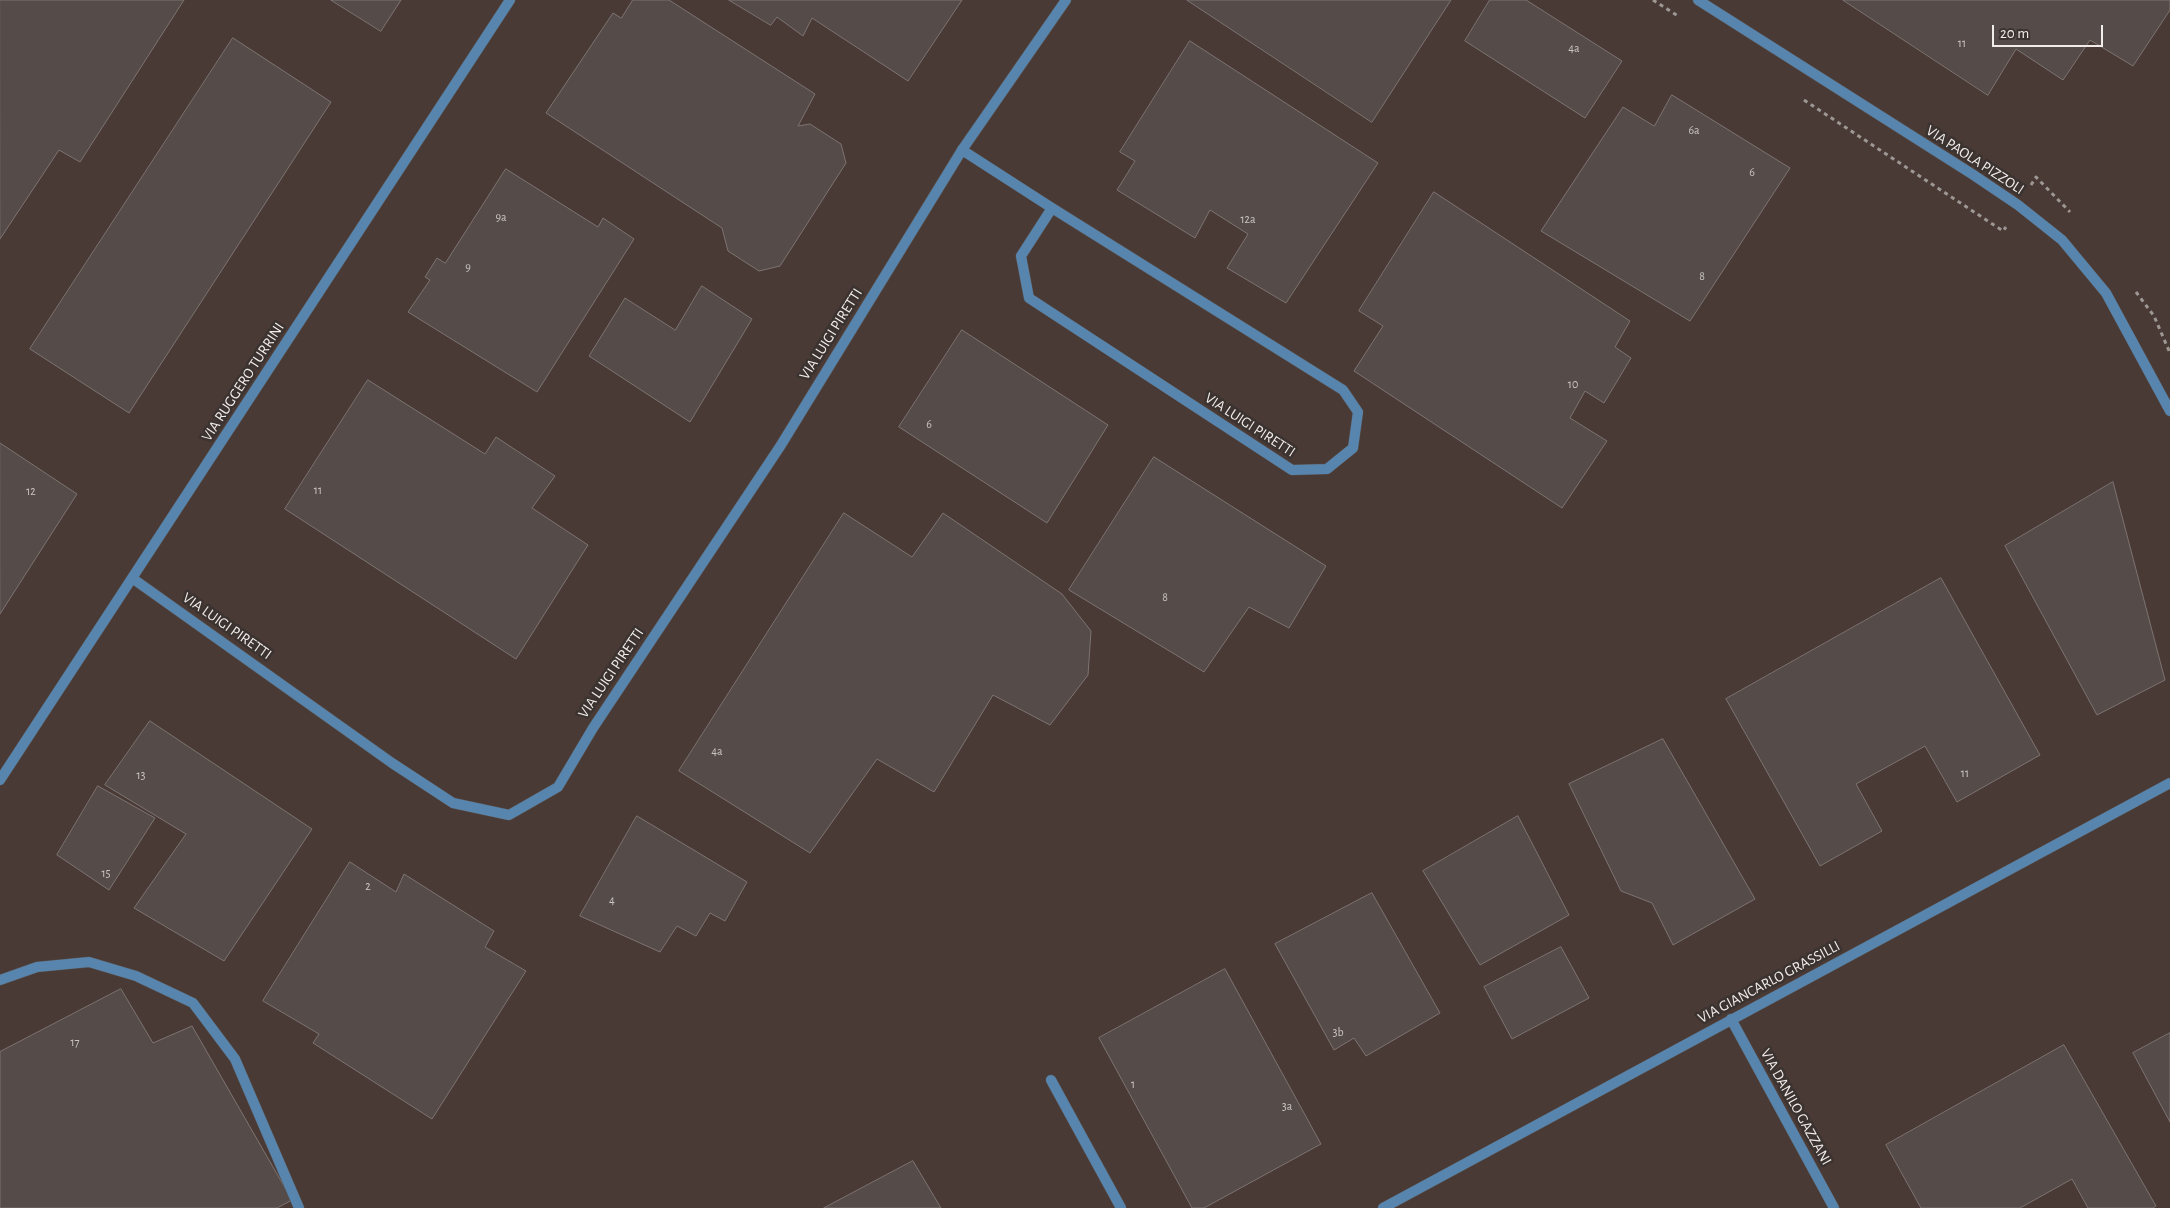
<!DOCTYPE html>
<html>
<head>
<meta charset="utf-8">
<style>
  body { margin:0 }
  #map { position:relative; width:2170px; height:1208px; overflow:hidden; background:#3b3330; font-family:"Alegreya Sans",sans-serif }
  canvas { display:block }
  .scale { position:absolute; left:1992px; top:25px; width:111px; height:22px; box-sizing:border-box; border:2px solid #f1ecea; border-top:0; padding-left:6px; font-size:15px; line-height:18px; white-space:nowrap; color:#f1ecea; -webkit-text-stroke:4px #3b3330; paint-order:stroke }
</style>
</head>
<body>
<div id="map">
<canvas width="2170" height="1208"></canvas>
<div class="scale">20 m</div>
</div>
<script>
const g = document.querySelector('canvas').getContext('2d');
g.lineJoin = 'round';
function paint(path, color) { g.fillStyle = color; g.fill(path, 'evenodd'); }
function strokePath(path, color, width, dash) { g.strokeStyle = color; g.lineWidth = width; g.lineCap = dash ? 'butt' : 'round'; g.setLineDash(dash || []); g.stroke(path); }
function write(font, color, halo, rows, align = 'center') {
  g.font = font + ' "Alegreya Sans",sans-serif'; g.lineWidth = 5; g.setLineDash([]); g.textBaseline = 'middle'; g.strokeStyle = halo; g.fillStyle = color; for (const [text, x, y, turn = 0] of rows) {
    g.save(); g.translate(x, y); g.rotate((+turn || 0) * Math.PI / 180); g.textAlign = isNaN(turn) ? turn : align; if (halo) g.strokeText(text, 0, 0); g.fillText(text, 0, 0); g.restore();
  }
}
paint(new Path2D(`
  M0,0H2170V1208H0Z`), '#493a36');
const building = new Path2D(`
  M0,0H184L80,162L59,150L0,239Z
  M331,0H401L381,31Z
  M633,0H669L815,94L798,126L810,124L841,144L846,163L780,266L759,271L728,251L722,228L546,113L613,13L621,18Z
  M729,0H962L908,81L812,18L803,36L777,17L771,25Z
  M1187,0H1451L1372,122Z
  M1490,0H1526L1622,61L1585,118L1465,41Z
  M1843,0H2170V10L2133,66L2090,40L2063,80L2016,49L1988,95Z
  M233,38L331,102L129,413L30,349Z
  M1190,41L1378,163L1286,303L1227,268L1248,234L1210,210L1195,238L1117,190L1135,161L1120,152Z
  M1672,95L1790,168L1690,321L1541,231L1623,107L1654,126Z
  M506,169L598,227L603,218L634,239L537,392L408,312L430,280L425,277L437,258L445,263Z
  M1434,192L1630,321L1615,347L1631,358L1604,403L1585,391L1570,418L1607,441L1562,508L1354,371L1383,326L1359,311Z
  M702,286L752,319L690,422L589,356L625,298L675,330Z
  M962,330L1108,425L1047,523L899,427Z
  M368,380L485,454L496,437L555,476L532,508L588,545L516,659L285,509Z
  M0,443L77,494L0,614Z
  M1154,457L1326,566L1289,628L1249,607L1204,672L1069,590Z
  M2113,482L2165,680L2097,715L2005,546Z
  M844,513L912,557L943,513L1062,594L1091,631L1088,675L1050,725L993,695L934,792L877,759L810,853L679,771Z
  M1941,578L2040,755L1957,802L1925,746L1856,784L1882,831L1820,866L1726,699Z
  M150,721L312,829L224,961L134,908L186,834L105,785Z
  M1663,739L1755,899L1673,945L1652,903L1621,891L1569,784Z
  M98,786L155,818L109,890L57,855Z
  M637,816L747,882L725,921L710,913L696,936L677,926L660,952L580,916Z
  M1518,816L1569,915L1480,965L1423,871Z
  M350,862L396,892L404,874L494,931L485,947L526,971L432,1119L313,1043L319,1034L263,1001Z
  M1372,893L1440,1013L1366,1056L1354,1038L1334,1050L1275,944Z
  M1561,947L1589,998L1512,1039L1484,987Z
  M1225,969L1321,1144L1204,1208H1192L1099,1038Z
  M121,989L153,1043L192,1026L292,1200L277,1208H0V1052Z
  M2170,1033V1122L2133,1053Z
  M2064,1045L2156,1206L2153,1208H2088L2072,1179L2020,1208H1921L1886,1145Z
  M913,1161L941,1208H824Z`);
paint(building, '#554c49');
strokePath(building, '#7d7371', 1);
const service = new Path2D(`
  M962,150L1052,208L1021,256L1029,298L1292,470L1327,469L1353,448L1358,412L1343,390L1052,208
  M0,980L37,967L89,962L136,976L193,1003L235,1059L299,1208`);
const minor = new Path2D(`
  M1698,0L1972,174L2018,205L2062,240L2106,293L2170,411
  M132,578L392,763L453,803L509,815L558,787L593,728L781,445L962,150L1066,0
  M0,780L510,0
  M1731,1019L1834,1208
  M1051,1080L1121,1208
  M1383,1208L2170,783`);
strokePath(service, '#58514e', 11);
strokePath(minor, '#58514e', 11);
strokePath(new Path2D(`
  M1653,0L1678,16
  M1804,100L2003,231L2006,227
  M2031,185L2036,177L2070,212
  M2136,292L2154,316L2170,353`), '#9e9895', 3, [4, 4]);
strokePath(service, '#5885ad', 10);
strokePath(minor, '#5885ad', 10);
write('12px', '#cac4c2', null, [
  ["11",1962,43],
  ["4a",1574,48],
  ["6a",1694,130],
  ["6",1752,172],
  ["9a",501,217],
  ["12a",1248,219],
  ["9",468,267],
  ["8",1702,276],
  ["10",1573,384],
  ["6",929,424],
  ["11",318,490],
  ["12",31,491],
  ["8",1165,597],
  ["4a",717,751],
  ["11",1965,773],
  ["13",141,775],
  ["15",106,873],
  ["2",368,886],
  ["4",612,900],
  ["3b",1338,1032],
  ["17",75,1042],
  ["1",1133,1084],
  ["3a",1287,1106]
]);
write('15px', '#f1ecea', '#3b3330', [
  ["VIA PAOLA PIZZOLI",1975,160,33],
  ["VIA LUIGI PIRETTI",831,334,-58],
  ["VIA RUGGERO TURRINI",243,382,-57],
  ["VIA LUIGI PIRETTI",1250,425,33],
  ["VIA LUIGI PIRETTI",227,626,35],
  ["VIA LUIGI PIRETTI",611,673,-56],
  ["VIA GIANCARLO GRASSILLI",1769,982,-28],
  ["VIA DANILO GAZZANI",1796,1107,61]
]);
</script>
</body>
</html>
